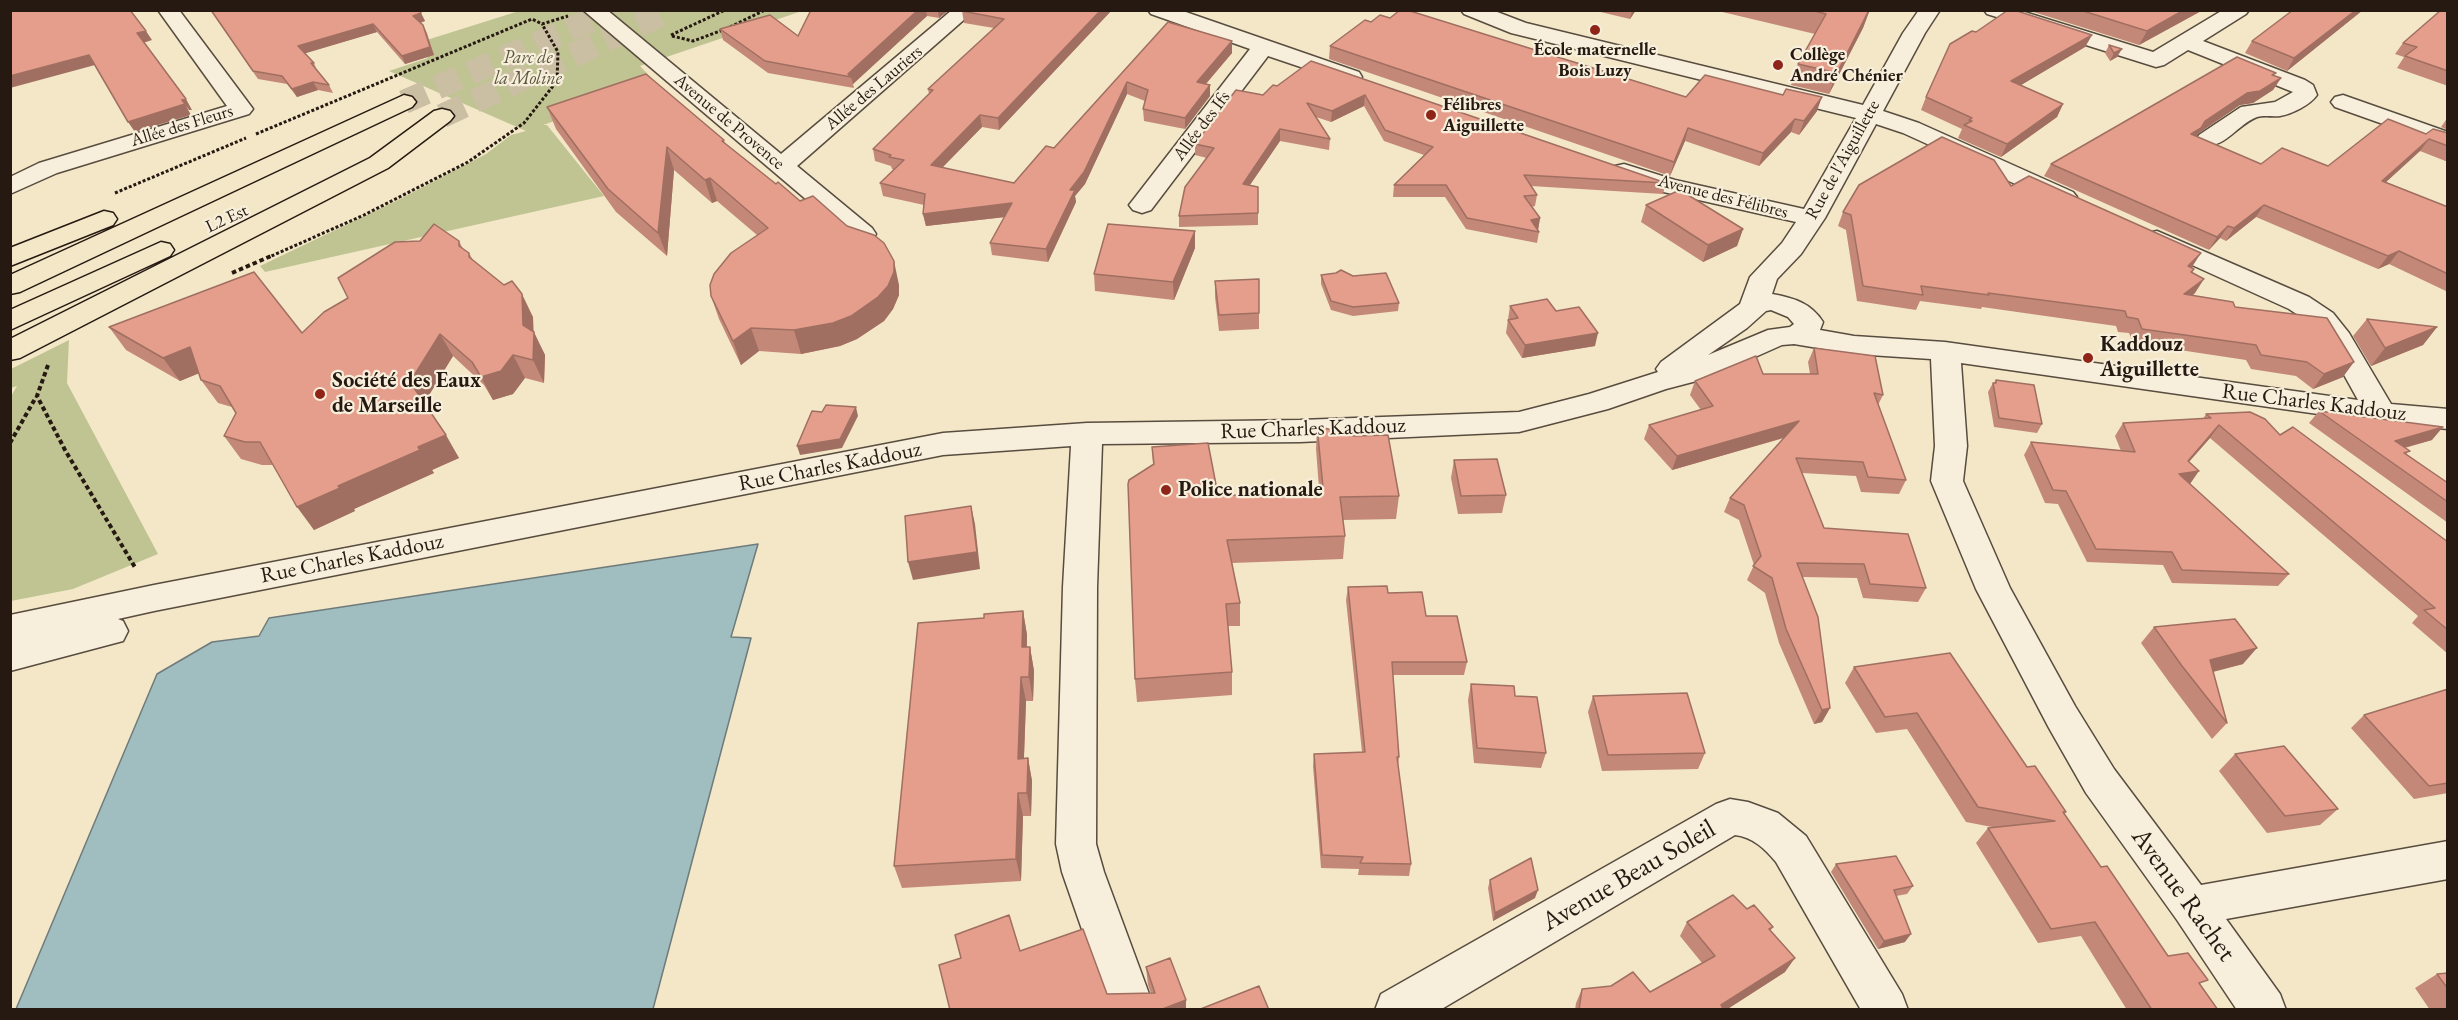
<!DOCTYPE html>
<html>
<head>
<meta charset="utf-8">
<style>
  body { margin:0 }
  #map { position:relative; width:2458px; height:1020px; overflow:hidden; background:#f3e7c8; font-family:"EB Garamond",serif }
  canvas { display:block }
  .frame { position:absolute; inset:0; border:12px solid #251911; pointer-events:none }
</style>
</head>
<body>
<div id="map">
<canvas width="2458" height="1020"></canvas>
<div class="frame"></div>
</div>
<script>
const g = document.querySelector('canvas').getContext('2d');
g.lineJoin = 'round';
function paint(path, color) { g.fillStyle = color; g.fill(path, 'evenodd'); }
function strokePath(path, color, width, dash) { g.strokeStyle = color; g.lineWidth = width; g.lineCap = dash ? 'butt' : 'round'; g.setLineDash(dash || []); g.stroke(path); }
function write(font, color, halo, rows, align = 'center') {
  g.font = font + ' "EB Garamond",serif'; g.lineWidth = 4.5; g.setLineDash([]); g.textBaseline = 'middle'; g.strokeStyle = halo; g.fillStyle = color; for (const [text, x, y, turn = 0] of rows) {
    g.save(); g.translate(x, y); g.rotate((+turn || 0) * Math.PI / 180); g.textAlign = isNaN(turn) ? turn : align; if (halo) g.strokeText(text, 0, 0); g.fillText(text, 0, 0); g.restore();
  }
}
paint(new Path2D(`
  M519,11H802L640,66L658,85L543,125H547L604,196L265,272L260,266L400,199L486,154L511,135L526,131L389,71L428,58L414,44Z
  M69,340L67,383L158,554L73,589L11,601L10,398L17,386L11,388V369Z`), '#c0c493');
const water = new Path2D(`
  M758,544L731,637L751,638L653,1009H16L157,674L212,642L259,636L269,618Z`);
paint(water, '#a0bdc0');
strokePath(water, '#6f7b7a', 1.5);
strokePath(new Path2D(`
  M404,102L614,10
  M442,116L671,10`), '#cabea3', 24, [24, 12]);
const minor = new Path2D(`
  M158,10H179L253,109L249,114L57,173L10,194V177L39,163L227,106Z
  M583,10H607L781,154L952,10H975L797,166L872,228L876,234L872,240L863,242L854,240Z
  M1148,10H1180L1359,72L1362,77L1359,82L1351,84L1268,56L1151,210L1142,213L1133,210L1129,205L1133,200L1250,49L1151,14Z
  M1461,10H1492L1526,23L1863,105L1903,33L1919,10H1940L1925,33L1883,111L1919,123L2073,192L2077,197L2073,202L2064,205L2055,202L1903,133L1876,124L1825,218L1801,254L1777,279L1772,294C1794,298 1811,303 1823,322L1820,330L1854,336L1945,342L2358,400L2323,337L2313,325L2289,309L2148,245L2144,239L2148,233L2157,231L2309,297L2333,313L2349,333L2391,404L2448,409V429L2381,423L1961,363L1967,446L1963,481L2010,588L2075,706L2114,769L2201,885L2448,841V879L2226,919L2280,994L2286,1010H2237L2177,920L2086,793L2049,728L1976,589L1931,481L1935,446L1931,359L1854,354L1794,344L1782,345L1708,378L1666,389L1608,409L1519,432L1300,442L1102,444L1097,587L1096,844L1104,872L1155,1010H1110L1062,872L1056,844L1063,587L1071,446L943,455L154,611L118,619L123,621L128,631L123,641L10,671V615L154,585L943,433L1087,423L1300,420L1519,412L1589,394L1658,372L1656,369L1661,362L1740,304L1750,277L1782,243L1796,222L1659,191L1615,176L1612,171L1615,166L1624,164L1675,180L1804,209L1856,118L1511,33L1464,14ZM1771,310L1788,317L1794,324L1790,327L1768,330L1708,355L1747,328L1766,311Z
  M1984,10H2018L2153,52L2223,10H2249L2246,14L2203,41L2305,80L2313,85L2317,95C2310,105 2292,114 2280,116C2273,117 2264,115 2257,117C2236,125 2224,151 2199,145L2196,140L2199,135L2241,107L2275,102L2293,92L2188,50L2164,65L2156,67L1987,14Z
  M2343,95L2448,132V147L2335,107L2331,102L2335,97Z
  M1730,799L1748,802L1778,813L1806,836L1902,994L1908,1010H1861L1776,862C1765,849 1753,837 1735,835L1440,1010H1375L1381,994L1716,804Z`);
const highway = new Path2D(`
  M404,95L412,97L416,102L412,107L20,292L10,294V275Z
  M442,109L450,111L454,116L450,121L388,168L20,358L10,360V339L370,158L434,111Z
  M104,211L113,213L117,219L113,225L10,266V248Z
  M161,242L170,244L174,250L170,256L10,330V310Z`);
strokePath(minor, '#584c3f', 3);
strokePath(highway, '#251911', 3);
strokePath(new Path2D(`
  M730,27L765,10
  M671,35L725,10
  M672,36L693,41L723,30
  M256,134L532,19L542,24L568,16
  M115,193L246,138
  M267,258L364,215L468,162L524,123L557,81L558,52L542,24`), '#251911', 3, [3, 2]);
strokePath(new Path2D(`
  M232,273L271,256
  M48,365L37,396L65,450L136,569
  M10,443L36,397`), '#251911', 4, [4.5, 3]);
paint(minor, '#f7efdb');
paint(highway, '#f3e7c8');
paint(new Path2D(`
  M210,10H419L425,21L420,23L423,25L427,33L434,55L405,64L377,32L305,53L314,63L317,71L329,85L333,93L318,90L297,97L287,84L258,79Z
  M811,10H949L939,18L927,16L853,84L854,88L768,73L723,40L720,29L798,36Z
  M963,10H1112L999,130L982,127L942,168L1014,183L1054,148L1168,22L1232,53L1206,84L1210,96L1185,129L1144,121L1143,109L1145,101L1127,94L1085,184L1075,196L1076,202L1048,262L992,255L990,243L1005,217L926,226L923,214L924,205L883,196L880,183L894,170L892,169L891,166L875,161L873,149L929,94L928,89L994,28L964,23L962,11Z
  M1592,10H1636L1630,19Z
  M1714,10H1870L1869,12L1863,28L1829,94L1791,85L1798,64L1815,34Z
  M2027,10H2203L2139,45Z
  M2363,10L2287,71L2245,53L2252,41Z
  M2448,10V86L2397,68L2404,57L2395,54L2403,43Z
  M1390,18L1686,97L1817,111L1799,135L1791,132L1759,166L1685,141L1670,176L1329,59L1330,46L1371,22Z
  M1976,32L2092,35L2085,47L2021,85L2063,104L2057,117L2001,157L1958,138L1962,129L1921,110L1926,97Z
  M2109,45L2117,57L2110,61L2105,53Z
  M1311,61L1666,183L1663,194L1531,186L1537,195L1535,206L1532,207L1540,218L1538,230L1539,232L1537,243L1466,229L1445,197H1393L1394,185L1424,155L1384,141L1364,106L1331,122L1316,117L1330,139L1329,150L1280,141L1250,185L1258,187V225L1179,227V216L1207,158L1195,155V144L1263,95L1277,86Z
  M2274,76L2281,78L2273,90L2253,103L2240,105L2199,133L2196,136L2261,164L2328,166L2426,134L2448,133V162L2420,151L2386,182L2448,207V292L2389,264L2378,269L2256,217L2226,241L2220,238L2209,250L2044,176L2051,164Z
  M547,107L724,140L725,143L899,285V295L893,309L884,321L857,339L840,346L801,354L759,351L741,365L719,319L711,296L757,235L717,201L712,203L674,170L667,256L616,212L556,129Z
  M2448,117V130L2441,127Z
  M2011,186L2194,269L2192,273L2195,293L2192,296L2343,377L2313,389L2296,376L2251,369L2246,360L2133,343L2129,333L2118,332L2116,326L1982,307L1981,309L1920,301L1916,310L1857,301L1846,230L1838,226L1843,212Z
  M1646,205L1743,229L1737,246L1703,262L1641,222Z
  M1195,231V248L1174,300L1095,291L1094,274Z
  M459,241L463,249L469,253L473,260L533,317V332L545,355L544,383L525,378L513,394L493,400L484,385L453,356L424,403L459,458L432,470L434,473L354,509L355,511L314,530L273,465H262L241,459L224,436L236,413L232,407L218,403L201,380L199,373L180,381L126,350L109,327L302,333L348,298Z
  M1321,275L1353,276L1399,303L1398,311L1353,316L1331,310L1321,284Z
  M1215,281L1259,313V329L1219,331L1215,297Z
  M1510,306L1595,346L1522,358L1506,333Z
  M2367,319L2437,327L2423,345L2371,366L2353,336Z
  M1814,348L1883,395L1878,405L1906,480L1899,494L1861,492L1856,476L1802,473L1824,528L1926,588L1918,602L1863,598L1857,578L1802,577L1830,708L1822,722L1814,724L1779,643L1765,593L1747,580L1754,565L1739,520L1724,512L1730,498L1784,438L1672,470L1644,439L1649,425L1701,410L1690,395L1695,381L1763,374H1810L1808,362Z
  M1996,380L2042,424L2037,433L1994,427L1988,392L1993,383H1994Z
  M2319,411L2432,440L2405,448L2407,454L2448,483V523L2309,423Z
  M2206,414L2280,435L2448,542V654L2412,623L2418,616L2210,438L2189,462V484L2289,574L2278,586L2172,583L2163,565L2087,562L2058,504L2045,503L2024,455L2031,442L2121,451L2115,436L2123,423L2203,419Z
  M1317,426L1399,496L1396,519L1343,520L1345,536L1343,559L1232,563L1240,603V626H1228L1232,672V695L1137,702L1135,679L1153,465L1152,447L1218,495H1274L1275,489L1319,488L1316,449Z
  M1454,460L1506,495L1502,513L1458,514L1451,478Z
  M1348,587L1388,593L1426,616L1467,662L1464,675H1393L1399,757L1398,765L1411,864L1409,876L1358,875L1359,869L1321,868L1313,766L1314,754L1362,752L1346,600Z
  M1023,611L1027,635V647H1030L1034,671L1033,701H1026L1024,758H1028L1032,781L1031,816H1023L1021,881L902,888L894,866L984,618Z
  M2154,627L2243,664L2213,672L2227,723L2212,739L2169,682L2141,643Z
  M1854,667L2027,767L2066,812L2064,814L2101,867L2168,956L2201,986L2218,1010H2127L2081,936L2038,943L1976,843L1988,828L1992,827L1966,822L1907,729L1876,733L1845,683Z
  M1471,684L1546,753L1541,768L1474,763L1468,700Z
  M2448,689V793L2414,799L2351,728L2364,715Z
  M1593,696L1705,753L1698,769L1602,771L1588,712Z
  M2235,754L2338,809L2320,825L2267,833L2219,771Z
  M1836,864L1913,886L1907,894L1896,896L1905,942L1878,949L1831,872Z
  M1490,880L1535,898L1493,921L1488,888Z
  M1747,909L1773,927L1770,931L1785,972L1726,1010H1575L1576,1003L1582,989L1650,992L1702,963L1680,936L1687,922Z
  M1020,951L1107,994L1151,993L1148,985L1146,967L1186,1000V1010H950Z
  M2448,973V1010H2430L2415,988L2437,974Z`), '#c48878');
paint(new Path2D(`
  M918,10H926L927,16L853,84L851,77L848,74Z
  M938,10H949L939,18Z
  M1101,10H1112L999,130L998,118Z
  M1632,10H1636L1630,19Z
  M1857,10H1870L1869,12L1863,28L1829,94Z
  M2184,10H2203L2139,45L2147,31Z
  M2356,10H2363L2287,71L2294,58Z
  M421,13L425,21L416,24L413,16Z
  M373,24L377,32L303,54L298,46Z
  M423,25L434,55L405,64L402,56Z
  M146,31L152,40L143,43L137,33Z
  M2092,35L2085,47L2006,94L2011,81Z
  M1232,41V53L1197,94V82Z
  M2122,49L2117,57L2110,61L2114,53Z
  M89,55L95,65L10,88V76Z
  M2281,78L2273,90L2253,103L2240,105L2199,133L2194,140L2191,134L2205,121L2247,93Z
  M313,82L318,90L297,97L292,89Z
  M1127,82V94L1085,184L1075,196L1076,202L1048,262L1046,249L1070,190Z
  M1210,85V96L1185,129V118Z
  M1365,95L1364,106L1331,122L1332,111Z
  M1822,97L1817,111L1799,135L1804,121Z
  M186,99L192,110H189L182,100Z
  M185,104L191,115L135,132L128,122Z
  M2063,104L2057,117L2001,157L2007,144Z
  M980,115L982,127L933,177L931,165Z
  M1795,119L1791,132L1759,166L1763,153Z
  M1688,128L1685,141L1670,176L1674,162Z
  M1280,129V141L1243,195V184Z
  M2429,139L2420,151L2374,193L2382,181Z
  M667,147L674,170L667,256L658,233Z
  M710,178L717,201L712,203L705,180Z
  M1012,203L1014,216L926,226L923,214Z
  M2264,205L2256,217L2226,241L2234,228Z
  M1540,218L1538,230L1531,220Z
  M2228,226L2220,238L2209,250L2217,237Z
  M1743,229L1737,246L1703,262L1708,245Z
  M1195,231V248L1174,300L1173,282Z
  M2399,251L2389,264L2378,269L2388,256Z
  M2201,253L2192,267L2179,280L2188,266Z
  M894,261L899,285V295L893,309L884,321L857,339L840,346L801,354L794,330Z
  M2204,279L2195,293L2175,309L2184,294Z
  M522,294L533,317L534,340V332L545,355L544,383L533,360L523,325Z
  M2437,327L2423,345L2371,366L2385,348Z
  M751,328L759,351L741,365L733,341Z
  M1598,333L1595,346L1522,358L1525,345Z
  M440,334L453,356L423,405L410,382Z
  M190,347L207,370L180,381L163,358Z
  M513,355L525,378L513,394L493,400L481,377Z
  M2354,362L2343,377L2313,389L2324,374Z
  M856,407L858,416L842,448L800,455L797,446Z
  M1799,421L1793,435L1672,470L1677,456Z
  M2219,425L2210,438L2179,473L2188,461Z
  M2443,427L2432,440L2384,453L2395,441Z
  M446,435L459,458L432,470L434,473L354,509L355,511L314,530L297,507L338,486L418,447Z
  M2199,471L2190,484L2170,487L2179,474Z
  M971,506L975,524L980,569L913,580L908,562Z
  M1023,611L1027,635L1026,671L1022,647Z
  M1030,647L1034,671L1033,701L1029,677Z
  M2257,648L2243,664L2196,676L2210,660Z
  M1021,677L1026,701L1023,782L1018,759Z
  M1830,708L1822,722L1814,724L1822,710Z
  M1028,758L1032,781L1031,816L1027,793Z
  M1018,793L1023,816L1021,881L1016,859Z
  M1538,890L1535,898L1493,921L1495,913Z
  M1911,934L1905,942L1878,949L1884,941Z
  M1795,958L1785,972L1726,1010H1718L1721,1005Z
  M1186,1000V1010H1160Z`), '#a06f61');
const building = new Path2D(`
  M10,10H130L146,31L137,33L186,99L182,100L185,104L128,122L89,55L10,76Z
  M211,10H419L421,13L413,16L423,25L430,47L402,56L373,24L298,46L314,63H311L329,85L313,82L292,89L282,76L253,71Z
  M811,10H918L848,74L851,77L765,61L720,29L770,15L798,36Z
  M963,10H1101L998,118L980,115L931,165L1014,183L1046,146L1054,148L1168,22L1232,41L1197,82L1210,85L1185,118L1143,109L1148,90L1127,82L1084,172L1070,190H1075L1046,249L990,243L1012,203L923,214L925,194L880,183L904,160L889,157L891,155L873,149L933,90L928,89L1004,19L962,11Z
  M1400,10H1407L1686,97L1705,75L1783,95L1786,89L1822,97L1804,121L1795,119L1763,153L1688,128L1674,162L1330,46L1365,20L1371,22L1380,15L1390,18Z
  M1811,10H1869L1837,73L1798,64L1826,14Z
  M2008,10H2014L2092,35L2011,81L2063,104L2007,144L1964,125L1972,121L1969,120L1972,118L1926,97L1950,44L1972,31L1976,32Z
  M2080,10H2184L2147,31Z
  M2293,10H2356L2294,58L2252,41Z
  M2441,10H2448V71L2405,56L2417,47L2403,43Z
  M2109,45L2122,49L2114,53Z
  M2237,57L2276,73L2272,75L2281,78L2260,91L2247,93L2205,121L2201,128L2191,134L2261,164L2282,148L2328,166L2388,119L2426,134L2433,129L2448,133V146L2429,139L2382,181L2448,207V274L2399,251L2388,256L2264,205L2234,228L2228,226L2217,237L2051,164Z
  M1311,61L1666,183L1524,175L1537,195L1524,196L1540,218L1531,220L1539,232L1467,218L1446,185H1394L1433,147L1385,130L1365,95L1332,111L1307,103L1330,139L1280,129L1243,184L1258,187V213L1179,216L1185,187L1214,148L1195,144L1236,90L1263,95L1273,85L1277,86Z
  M646,74L724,140L722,141L776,184L778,182L800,201L813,196L847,226L874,235L884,243L894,261V272L888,286L878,297L851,316L833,323L794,330L751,328L733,341L711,296L710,285L714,274L731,253L768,228L710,178L705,180L667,147L658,233L608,189L547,107Z
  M1942,137L1994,160L2011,186L2029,176L2201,253L2188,266L2194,269L2191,272L2204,279L2184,294L2233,302L2235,307L2327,318L2354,362L2324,374L2307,362L2261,355L2256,345L2142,329L2138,319L2127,317L2125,311L1988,293L1989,295L1921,286L1923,295L1863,286L1851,215L1843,212L1859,185Z
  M1680,190L1743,229L1708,245L1646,205Z
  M434,224L459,241V246L469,253V257L504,285L512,281L522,294L523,325L534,332L533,360L513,355L501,371L481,377L472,362L440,334L410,382L446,435L418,447L420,450L338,486L340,488L297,507L260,442H245L224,436L236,413L220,386L201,380L190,347L163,358L109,327L254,272L302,333L324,312L348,298L338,278L395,242L420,241Z
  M1108,224L1195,231L1173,282L1094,274Z
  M1341,270L1353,276L1386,273L1399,303L1353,307L1331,301L1321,275L1336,273Z
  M1259,279V313L1219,315L1215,281Z
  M1547,299L1556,311L1579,307L1598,333L1525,345L1508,320L1518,318L1510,306Z
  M2367,319L2437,327L2385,348Z
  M1814,348L1875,356L1883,395L1874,393L1906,480L1868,477L1863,462L1796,458L1824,528L1908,534L1926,588L1870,584L1864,564L1797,563L1818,617L1830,708L1822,710L1786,629L1772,578L1753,566L1761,556L1744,505L1730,498L1799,421L1677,456L1649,425L1713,406L1695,381L1756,356L1763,374H1818Z
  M1996,380L2034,385L2042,424L1999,418L1993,383H1996Z
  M826,405L856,407L840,439L797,446L812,411L822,412Z
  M2319,411L2443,427L2395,441L2410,451L2404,453L2448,483V502Z
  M2250,412L2265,419L2280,435L2293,427L2448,542V630L2424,610L2435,608L2219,425L2188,461L2199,471L2179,474L2289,574L2182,570L2172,552L2096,549L2066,491L2053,490L2031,442L2135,452L2123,423L2211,418L2206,414Z
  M1317,426L1354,436L1388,435L1399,496L1340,497L1345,536L1227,540L1240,603L1226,604L1232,672L1135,679L1128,484L1129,480L1154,464L1152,447L1208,443L1218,495L1276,496L1275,489L1323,487Z
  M1497,459L1506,495L1461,496L1454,460Z
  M971,506L977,552L908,562L905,516Z
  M1387,586L1388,593L1422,592L1426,616H1457L1467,662H1392L1399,757H1397L1411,864L1360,863L1363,857L1322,855L1314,754L1365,752L1348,587Z
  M1023,611L1022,647H1030L1029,677H1021L1018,759L1028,758L1027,793H1018L1016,859L894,866L918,623L984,618V614Z
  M2235,619L2257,648L2210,660L2227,723L2182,666L2154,627Z
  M1950,653L2027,767L2035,766L2066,812H2063L2101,867L2107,866L2168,956L2188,953L2208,980L2199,983L2218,1010H2152L2095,922L2051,929L1988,828L2055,821L1978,807L1917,713L1885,717L1854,667Z
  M1471,684L1514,686L1515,696L1537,697L1546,753L1477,748Z
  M2448,689V783L2429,786L2364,715Z
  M1687,693L1705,753L1608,755L1593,696Z
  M2284,746L2338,809L2285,816L2235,754Z
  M1896,856L1913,886L1894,890L1911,934L1884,941L1836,864Z
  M1531,858L1538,890L1495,913L1490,880Z
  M1733,895L1747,909L1754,905L1773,927L1769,929L1795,958L1721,1005L1724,1010H1579L1582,989L1611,986L1633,972L1650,992L1715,956L1687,922Z
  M1009,915L1020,951L1083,929L1107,994L1155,993L1146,967L1170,958L1186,1000L1160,1010H950L939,965L961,958L955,935Z
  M2448,973V989L2437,974Z
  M1259,986L1269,1010H1198Z`);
paint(building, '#e49e8b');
strokePath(building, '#a06f61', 1.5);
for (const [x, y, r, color] of [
  [1595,30,6,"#8f2418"],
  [1778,65,6,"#8f2418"],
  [1431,115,6,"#8f2418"],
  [2088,358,6,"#8f2418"],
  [320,394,6,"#8f2418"],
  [1166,490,6,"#8f2418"]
]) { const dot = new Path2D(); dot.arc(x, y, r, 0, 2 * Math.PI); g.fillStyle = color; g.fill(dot); strokePath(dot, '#f7efdb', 2); }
write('bold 18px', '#251911', '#f7efdb', [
  ["École maternelle",1595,50,"center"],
  ["Bois Luzy",1595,71,"center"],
  ["Collège",1790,55],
  ["André Chénier",1790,76],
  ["Félibres",1443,105],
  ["Aiguillette",1443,126]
], 'left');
write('italic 18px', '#5b553e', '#f7efdb', [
  ["Parc de",528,58],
  ["la Moline",528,79]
]);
write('18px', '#251911', '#f7efdb', [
  ["Allée des Lauriers",874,88,-40],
  ["Avenue de Provence",729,122,40],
  ["Allée des Fleurs",182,126,-17],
  ["Allée des Ifs",1202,126,-53],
  ["Rue de l'Aiguillette",1843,160,-61],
  ["Avenue des Félibres",1723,197,14],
  ["L2 Est",227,219,-25]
]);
write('bold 22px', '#251911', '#f7efdb', [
  ["Kaddouz",2100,345],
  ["Aiguillette",2100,370],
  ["Société des Eaux",332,381],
  ["de Marseille",332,406],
  ["Police nationale",1178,490]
], 'left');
write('22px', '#251911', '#f7efdb', [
  ["Rue Charles Kaddouz",2314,403,7],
  ["Rue Charles Kaddouz",1313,429,-2],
  ["Rue Charles Kaddouz",830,467,-11],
  ["Rue Charles Kaddouz",352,559,-11]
]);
write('27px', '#251911', '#f7efdb', [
  ["Avenue Beau Soleil",1629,876,-30],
  ["Avenue Rachet",2183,895,54]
]);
</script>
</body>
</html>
